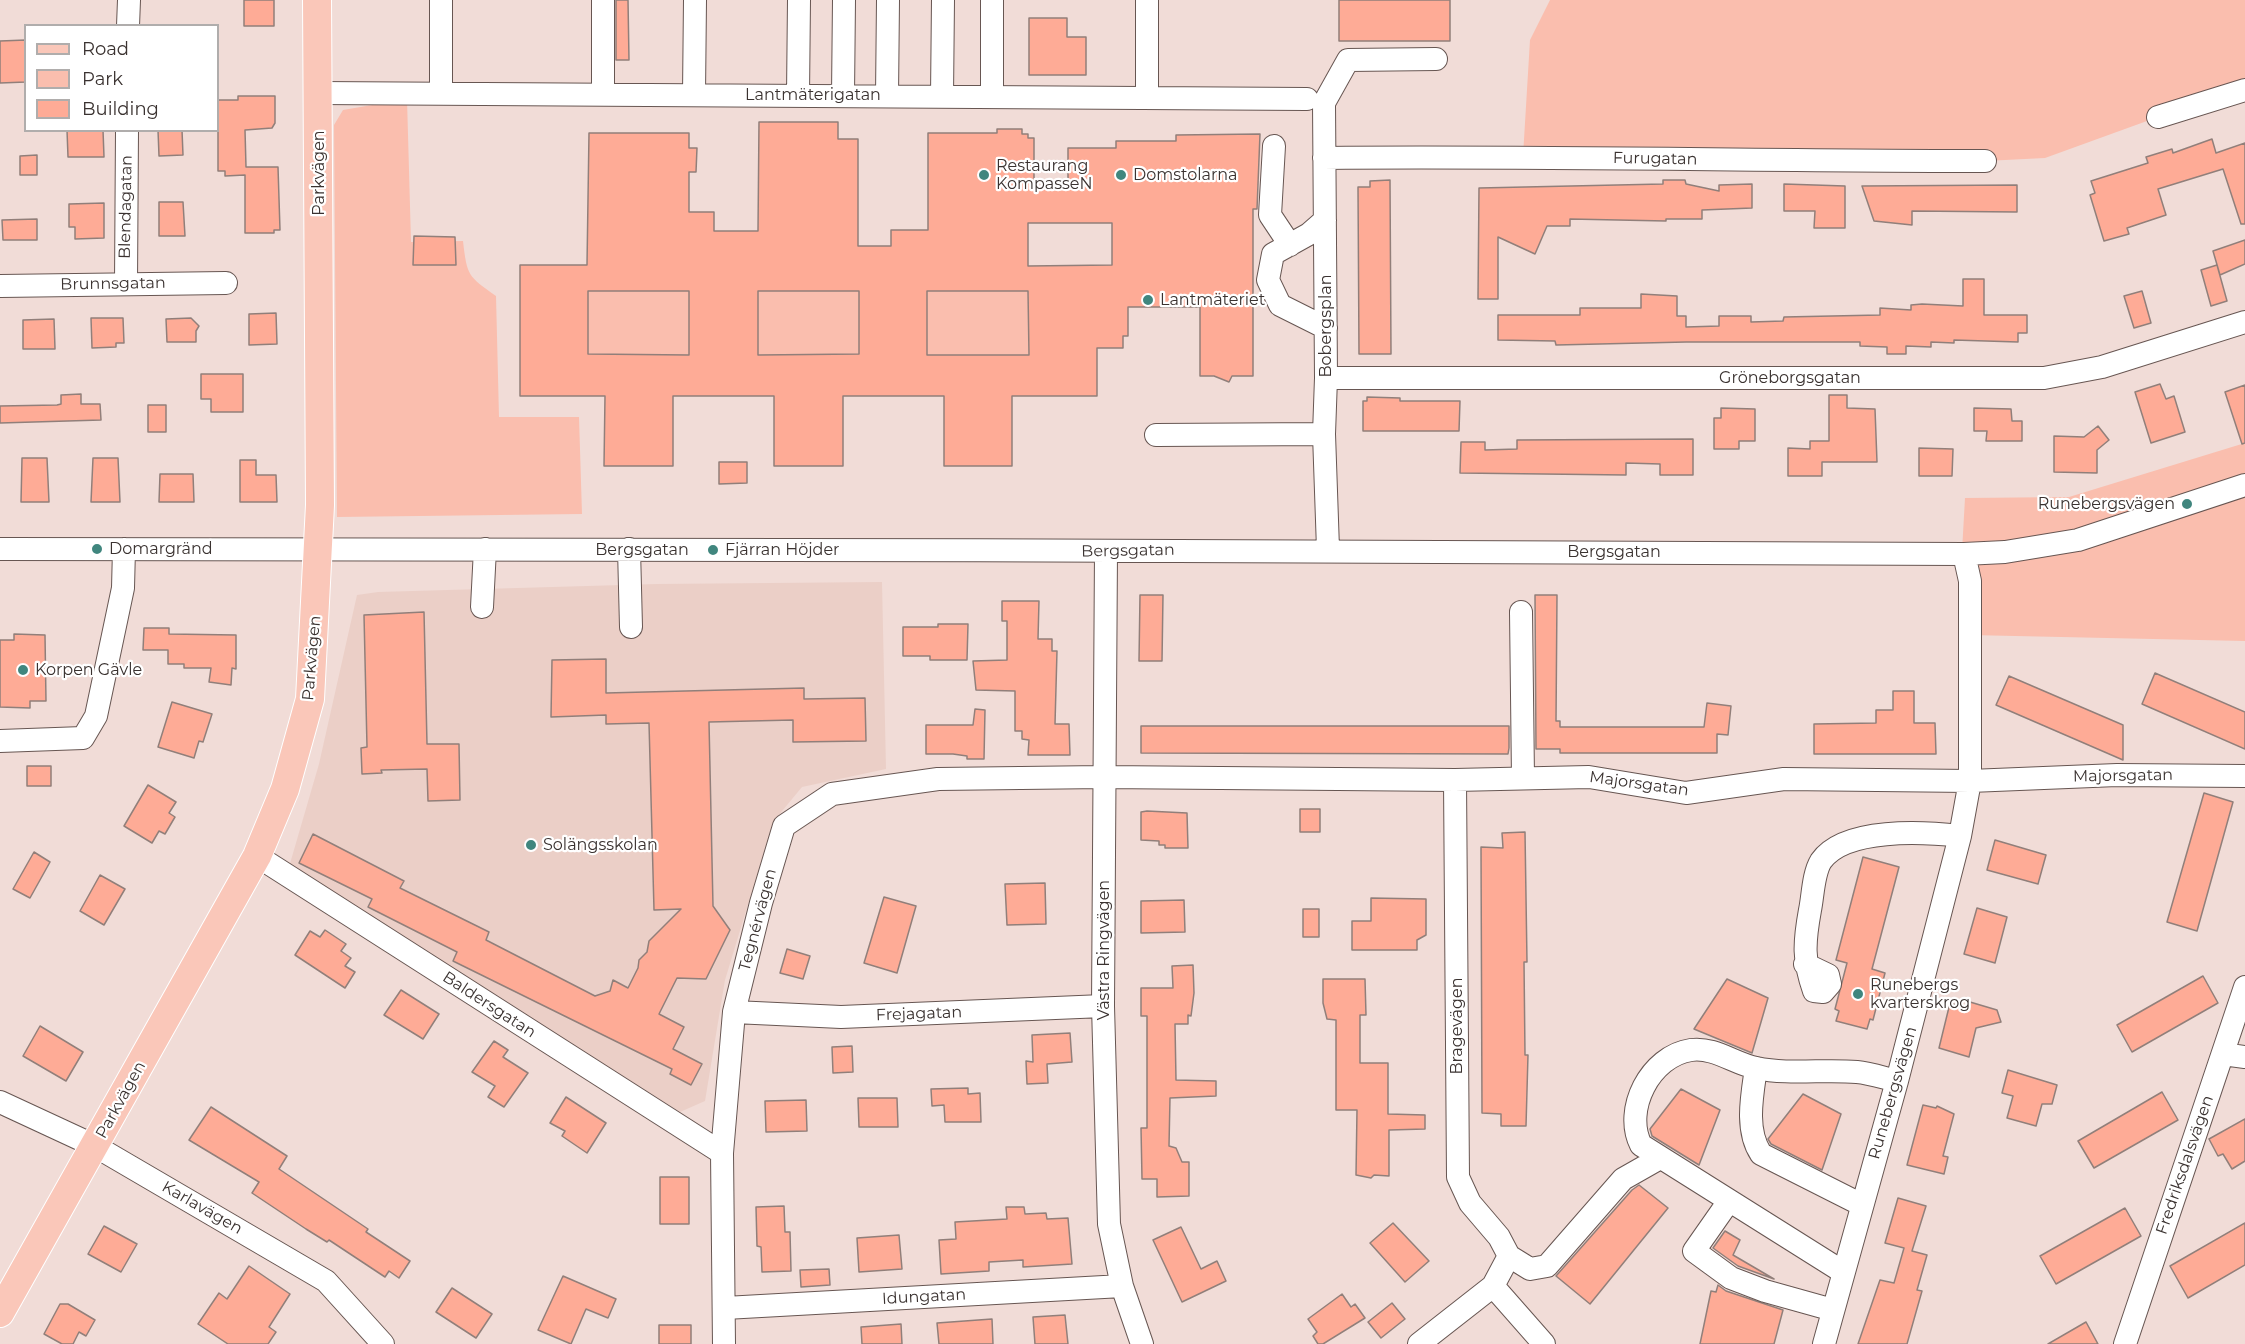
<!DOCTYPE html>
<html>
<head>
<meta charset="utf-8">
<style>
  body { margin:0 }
  #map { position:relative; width:2245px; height:1344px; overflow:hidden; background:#f1dcd7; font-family:Montserrat,sans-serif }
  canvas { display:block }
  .legend { position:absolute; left:24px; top:24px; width:195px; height:108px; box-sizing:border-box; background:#fff; border:2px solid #b0adac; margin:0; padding:8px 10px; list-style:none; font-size:18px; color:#3a3230 }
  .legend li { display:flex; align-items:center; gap:12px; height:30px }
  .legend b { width:30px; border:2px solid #b0adac }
</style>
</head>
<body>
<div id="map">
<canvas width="2245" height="1344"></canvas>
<ul class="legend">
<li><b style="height:8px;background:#fac7b9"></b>Road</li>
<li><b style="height:16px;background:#fabeae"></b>Park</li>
<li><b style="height:16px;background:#feab96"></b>Building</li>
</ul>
</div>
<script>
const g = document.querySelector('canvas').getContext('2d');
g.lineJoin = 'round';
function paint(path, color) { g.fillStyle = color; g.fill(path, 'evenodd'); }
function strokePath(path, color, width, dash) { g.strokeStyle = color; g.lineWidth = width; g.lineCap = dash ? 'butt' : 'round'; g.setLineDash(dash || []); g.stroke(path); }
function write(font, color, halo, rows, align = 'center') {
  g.font = font + ' Montserrat,sans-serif'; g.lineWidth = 4.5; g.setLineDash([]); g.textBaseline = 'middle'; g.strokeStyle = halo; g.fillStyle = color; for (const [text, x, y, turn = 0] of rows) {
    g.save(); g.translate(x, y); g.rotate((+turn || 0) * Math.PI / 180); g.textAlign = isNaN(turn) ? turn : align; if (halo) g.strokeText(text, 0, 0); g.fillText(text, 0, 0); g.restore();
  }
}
paint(new Path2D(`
  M882,582L886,769L802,787L773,822L725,980L705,1101L680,1112L289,867L319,764L357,595L378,592L657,584Z`), '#ebcfc7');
paint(new Path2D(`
  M1550,0H2245V90L2158,117L2045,158L1985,161L1523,156L1530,40Z
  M407,99L411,242L463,241C467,276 468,276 496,296L499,417H579L582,514L337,517L334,125L343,110Z
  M588,291H689V371L673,355H605L588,371Z
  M758,291H859V371L842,354L774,355L758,371Z
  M927,291H1028L1029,371L1012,355H944V371H927Z
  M2245,443V641L1969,635L1960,587L1965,498L2069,497Z`), '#fabeae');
const building = new Path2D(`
  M244,0H274V26H244Z
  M616,0H628L629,60H616Z
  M1339,0H1450V41H1339Z
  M1029,18H1067V37H1086V75H1029Z
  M26,40V82L0,83V41Z
  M238,96H275V123L272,128L245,130L246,167H278L280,230H274V233H245V175L225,176V171H218V100H238Z
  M759,122H838V139H858V246H891V230H928V133H997V129H1022V134H1028V138H1034V188H1068V148H1116V141H1176V135L1260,134L1257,209H1253V376H1232L1229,382L1214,376H1200V307H1128V336H1123V348H1097V396H1012V466H944V396H843V466H774V396H673V466H604L605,396H520V265H587L589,133H689V148H697L696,172H689V212H714V231H758ZM1028,223H1112V265L1028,266ZM588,291H689V355L588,354ZM758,291H859V354L758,355ZM927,291H1028L1029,355H927Z
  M67,130H103L104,157H68Z
  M158,130H182L183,155L159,156Z
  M2212,139L2216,153L2245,143V224H2241L2223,169L2158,189L2166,215L2127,228L2129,234L2104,241L2090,195L2095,193L2091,181L2148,163L2146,157L2172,149L2173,153Z
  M37,155V175H20V156Z
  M1390,180L1391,354H1359L1358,187H1370V181Z
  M1663,180H1685L1686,184L1719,191V185L1752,184V208L1702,210V219H1666V221L1570,219V226H1547L1535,254L1498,237V299H1478L1479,188L1663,184Z
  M1784,184L1845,186V228H1814L1815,211H1784Z
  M2017,185V212L1912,211V225L1874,221L1862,186Z
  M159,202H183L185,236H159Z
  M104,203V238L75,239V227H69V204Z
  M37,219V240H3L2,220Z
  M414,236L455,237L456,265H413Z
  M2245,240V264L2220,275L2213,251Z
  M2217,265L2227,301L2211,306L2201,270Z
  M1963,279H1984V315H2027V333H2018V342L1954,340V343L1931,342V347L1906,346V354H1887V347L1860,346V342H1686L1556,345L1555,341L1498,340V315H1580V308H1641V294L1677,296V316H1686V327L1719,326V316H1751V322L1783,321L1784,317L1880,315V308L1911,310V305L1922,304L1963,306Z
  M2142,291L2151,323L2134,328L2124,296Z
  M276,313L277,344L249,345V314Z
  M91,318H123L124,343H116V347L92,348Z
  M191,318L199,326L196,331V342H167L166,319Z
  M54,319L55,349H23V320Z
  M201,374H243V412H211V399H201Z
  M2160,384L2166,399L2174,396L2185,432L2151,443L2135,392Z
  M2245,385V443L2242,444L2225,392Z
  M81,394V404H100L101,420L0,423V406L57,405L61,404V395Z
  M1829,395H1847V408L1875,409L1877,462H1822V476H1788V448L1810,449V441H1829Z
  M1367,397L1400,398V401H1460L1459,431H1363V401H1367Z
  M148,405H166V432H148Z
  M1721,408L1755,409V441H1739V449H1714V418H1721Z
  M1974,408L2011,409L2012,421H2022V441H1986L1987,431H1974Z
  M2098,426L2109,440L2097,450V473L2054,472V436L2084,437Z
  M1693,439V475H1660V464L1626,463V475L1460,473L1461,442H1485V450L1517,449V440Z
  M1919,448L1953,449L1952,476H1919Z
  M22,458H47L49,502H21Z
  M93,458H118L120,502H91Z
  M240,460H256V475H276L277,502H240Z
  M719,462H747V483L719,484Z
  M160,474H193L194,502H159Z
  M1140,595H1163L1162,661H1139Z
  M1535,595H1557L1556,721H1560V727H1704L1707,703L1731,706L1728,735L1717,734V753H1560V749H1536Z
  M1002,601H1039L1038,639H1052V651H1057L1055,724H1069L1070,755H1028L1029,740L1022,739V731H1015V691L976,690L973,661L1007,660V621H1002Z
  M424,612L427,744H459L460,800L428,801L427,769L381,770L382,773L362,774L361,748L367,747L364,615Z
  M938,624H968L967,660H930V656H903V627H938Z
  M144,628H169V634L236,635V669L232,668L231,685L209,682L211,668H184V664H168V650H143Z
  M14,634L45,635L46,701H30V708L0,707V640H14Z
  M606,659V693L804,688V699L865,698L866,741L793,742V720L709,722L713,906L730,930L706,979L677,978L659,1014L684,1027L673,1049L702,1064L691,1085L670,1074L672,1069L453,961L457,952L368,907L372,899L299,863L313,834L404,881L400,888L489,932L486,940L595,996L610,991L613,980L628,988L638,968L639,960L647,952L649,941L681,909L654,910L649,723L606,724V715L551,717L552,660Z
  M2155,673L2245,712V749L2142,704Z
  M2009,676L2123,725V760L1996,705Z
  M1893,691H1914V723H1935L1936,754H1814V724L1876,723V710H1893Z
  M172,702L212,714L203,742L199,741L194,758L158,747Z
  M975,709L985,710L984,759H967V756L953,754H926V725H973Z
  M1141,726H1509V748L1508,754L1141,753Z
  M27,766H51V786H27Z
  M148,785L176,802L169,813L175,817L165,834L159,831L152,843L124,826Z
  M2204,793L2233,802L2197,931L2167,922Z
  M1300,809H1320V832H1300Z
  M1147,811L1187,813L1188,848H1165V845H1159V841L1141,840V812Z
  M1525,832L1527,962H1524L1525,1055H1528L1526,1126H1501V1114L1482,1113L1481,847L1503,848L1502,833Z
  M1995,840L2046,855L2038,884L1987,870Z
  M34,852L50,862L30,898L13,889Z
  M1863,857L1899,867L1872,969L1885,973L1873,1020L1870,1019L1867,1029L1836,1021L1839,1011L1835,1009L1847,963L1836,960Z
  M100,875L125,889L104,925L80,911Z
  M1045,883L1046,924L1007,925L1005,884Z
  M884,897L916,906L897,973L864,963Z
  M1371,898L1426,899V935L1417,940V950H1352V921H1371Z
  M1184,900L1185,932L1141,933V901Z
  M1977,908L2007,917L1995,963L1964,954Z
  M1303,909H1319V937H1303Z
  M325,930L346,944L341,951L351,958L345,966L355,972L345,988L295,955L310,931L320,937Z
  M787,949L810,956L803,979L780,973Z
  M1193,965L1194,993L1191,1016L1188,1015V1024H1175L1176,1080L1216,1081V1096L1170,1098L1169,1146L1176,1148L1182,1162H1189V1196L1157,1197V1179H1142L1141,1128H1147V1016H1141V988H1173L1172,966Z
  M2203,976L2218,1003L2132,1052L2117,1025Z
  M1323,979H1365L1366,1015H1360V1063H1388V1114L1425,1115V1129L1389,1130V1176L1374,1175L1371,1178L1356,1175L1357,1110H1336V1020L1327,1019L1323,1003Z
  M1727,979L1768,998L1752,1053L1694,1029Z
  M401,990L439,1014L423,1039L384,1015Z
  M1970,1002L1997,1010L2001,1022L1976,1028L1969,1057L1939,1048L1950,1003L1969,1009Z
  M40,1026L83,1052L66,1081L23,1056Z
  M1070,1033L1072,1062L1047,1064L1048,1083L1027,1084L1026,1061L1033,1062L1032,1035Z
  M494,1041L508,1050L503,1057L528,1073L504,1107L488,1097L495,1086L472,1072Z
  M852,1046L853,1072L833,1073L832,1047Z
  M2008,1070L2057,1085L2052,1104H2042L2036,1126L2007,1118L2013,1096L2002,1093Z
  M968,1088V1094L980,1093L981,1122H945L944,1105L932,1106L931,1089Z
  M1681,1089L1720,1110L1699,1165L1652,1136L1650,1129Z
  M2162,1092L2178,1120L2094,1168L2078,1141Z
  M1803,1094L1841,1114L1822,1170L1771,1144L1768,1139Z
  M566,1097L606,1123L587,1153L562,1136L565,1131L550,1123Z
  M858,1098H897L898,1127H859Z
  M806,1100L807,1131L766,1132L765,1101Z
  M1923,1105L1936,1108L1937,1106L1954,1114L1943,1156L1948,1157L1944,1174L1907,1165Z
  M211,1107L287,1156L279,1169L368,1229L366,1232L410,1261L399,1278L389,1271L385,1277L329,1240L327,1242L306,1229L252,1193L259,1182L189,1140Z
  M2245,1119V1161L2232,1169L2223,1154L2218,1156L2209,1139Z
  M660,1177H689V1224H660Z
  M1639,1185L1668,1208L1590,1304L1556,1276L1632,1190Z
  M1898,1198L1926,1206L1912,1251L1927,1255L1917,1290L1922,1291L1907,1344H1858L1880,1280L1894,1283L1904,1248L1885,1243Z
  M784,1206L785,1232H790L791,1271L762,1272L761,1247L757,1246L756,1207Z
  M1006,1207H1024L1025,1214L1046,1213L1047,1219L1068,1218L1072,1264L1023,1267V1260L989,1262V1271L941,1274L939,1240L956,1239L955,1222L1007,1219Z
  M2125,1208L2141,1236L2056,1284L2040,1256Z
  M1393,1223L1429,1261L1405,1282L1370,1243Z
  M2245,1223V1265L2188,1298L2170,1266Z
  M104,1226L137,1244L121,1272L88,1254Z
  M1181,1227L1201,1269L1217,1261L1226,1281L1182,1302L1153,1240Z
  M1725,1231L1740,1240L1733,1255L1774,1279L1738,1266L1713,1248Z
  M899,1235L902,1269L859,1272L857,1238Z
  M249,1266L290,1294L269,1327L276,1332L268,1344H228L198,1324L219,1293L227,1299Z
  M829,1269L830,1285L801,1287L800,1270Z
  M563,1276L616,1299L608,1318L586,1309L571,1344L538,1330Z
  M1718,1285L1726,1291L1783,1310L1774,1344H1700L1711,1291L1716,1292Z
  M452,1288L492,1314L476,1338L436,1312Z
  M1342,1294L1351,1307L1355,1304L1365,1318L1323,1344H1318L1313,1336L1317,1332L1308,1319Z
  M1392,1303L1405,1319L1381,1338L1368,1322Z
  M60,1304H68L95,1320L86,1336L79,1332L73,1344H62L44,1334Z
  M1065,1315L1068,1344H1035L1033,1317Z
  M992,1319L993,1344H939L937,1323Z
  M2086,1322L2098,1344H2048Z
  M901,1324L902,1344H862L861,1327Z
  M659,1325H691V1344H659Z`);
paint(building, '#feab96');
strokePath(building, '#917f7a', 1.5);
const minor = new Path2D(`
  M441,0V92
  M603,0V94
  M992,0V97
  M128,26L129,0
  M318,93L1307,99
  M694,94L695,0
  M798,95L799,0
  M843,95L844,0
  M887,96L888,0
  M942,96L943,0
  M1147,98V0
  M2158,117L2245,90
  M1274,146L1270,215L1290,245
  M1324,158C1545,156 1765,161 1985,161
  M1325,220L1309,234L1273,254L1268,280L1280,305L1326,328
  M126,283L127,130
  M0,286L226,283
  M1326,378H2044L2102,367L2245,322
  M1156,435L1324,434
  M0,549C655,551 1309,549 1964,554L2005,552L2078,540L2245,485
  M629,549L631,627
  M1328,549L1324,434L1326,378L1324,103L1348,60L1436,59
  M1106,552L1103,1006L1109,1224L1122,1286L1142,1344
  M482,607L485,549
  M1521,612L1523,778
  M0,741L83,738L96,716L123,588L124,549
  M1455,780L1458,1177L1470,1203L1499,1237L1509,1256L1530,1269L1547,1266L1623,1179L1660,1158
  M257,856L722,1153
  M1805,964L1828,975L1830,984L1823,992L1814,991C1803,960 1804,943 1810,910C1813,896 1813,874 1821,861C1845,827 1924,832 1960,836
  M734,1012L841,1017L1103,1006
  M2223,1054L2245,1057
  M1756,1068C1752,1096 1745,1130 1761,1154L1862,1205
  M0,1102L95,1146L326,1281L383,1344
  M1729,1201L1694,1251L1731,1278L1765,1291L1833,1310
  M1843,1272L1641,1145C1623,1110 1650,1056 1691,1050C1715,1047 1733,1063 1756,1068C1789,1075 1824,1069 1857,1072C1870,1073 1884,1078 1897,1081
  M1493,1286L1544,1344
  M725,1308L1122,1286
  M724,1344L722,1153L734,1012L761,903L784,826L832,794L938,779L1103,777L1455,780L1589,777L1686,793L1784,779L1970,781L2117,775L2245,776
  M1419,1344L1493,1286L1509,1256
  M1824,1344L1897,1081L1960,836L1970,781V581L1964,554
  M2125,1344L2245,987`);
const major = new Path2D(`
  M0,1313L257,856L285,789L310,699L320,505L317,0`);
strokePath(minor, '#675652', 24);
strokePath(major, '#fff', 30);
strokePath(minor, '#fff', 22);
strokePath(major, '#fac7b9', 28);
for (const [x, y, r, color] of [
  [984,175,6,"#40867e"],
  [1121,175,6,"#40867e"],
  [1148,300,6,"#40867e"],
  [2187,504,6,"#40867e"],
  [97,549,6,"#40867e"],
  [713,550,6,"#40867e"],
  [23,670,6,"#40867e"],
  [531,845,6,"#40867e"],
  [1858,994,6,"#40867e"]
]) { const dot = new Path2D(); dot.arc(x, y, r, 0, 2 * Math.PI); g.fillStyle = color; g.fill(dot); strokePath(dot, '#fff', 2); }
write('16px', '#3a3230', '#fff', [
  ["Lantmäterigatan",813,95],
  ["Furugatan",1655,159,1],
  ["Parkvägen",319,173,-90],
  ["Blendagatan",126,207,-89],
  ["Brunnsgatan",113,284,-1],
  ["Bobergsplan",1326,326,-90],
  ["Gröneborgsgatan",1790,378],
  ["Bergsgatan",642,550],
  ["Bergsgatan",1128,551,-1],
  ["Bergsgatan",1614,552],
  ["Parkvägen",312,658,-85],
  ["Majorsgatan",2123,776,-1],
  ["Majorsgatan",1639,784,8],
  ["Tegnérvägen",758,920,-75],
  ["Västra Ringvägen",1104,950,-90],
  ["Baldersgatan",489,1005,33],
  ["Frejagatan",919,1014,-2],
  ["Bragevägen",1457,1026,-90],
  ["Runebergsvägen",1893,1093,-74],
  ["Parkvägen",121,1100,-61],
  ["Fredriksdalsvägen",2185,1165,-71],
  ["Karlavägen",202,1208,30],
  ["Idungatan",924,1297,-3]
]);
write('16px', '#3a3230', '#fff', [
  ["Restaurang",996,166],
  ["KompasseN",996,184],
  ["Domstolarna",1133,175],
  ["Lantmäteriet",1160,300],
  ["Runebergsvägen",2175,504,"right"],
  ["Domargränd",109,549],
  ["Fjärran Höjder",725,550],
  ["Korpen Gävle",35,670],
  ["Solängsskolan",543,845],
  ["Runebergs",1870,985],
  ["kvarterskrog",1870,1003]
], 'left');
</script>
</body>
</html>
